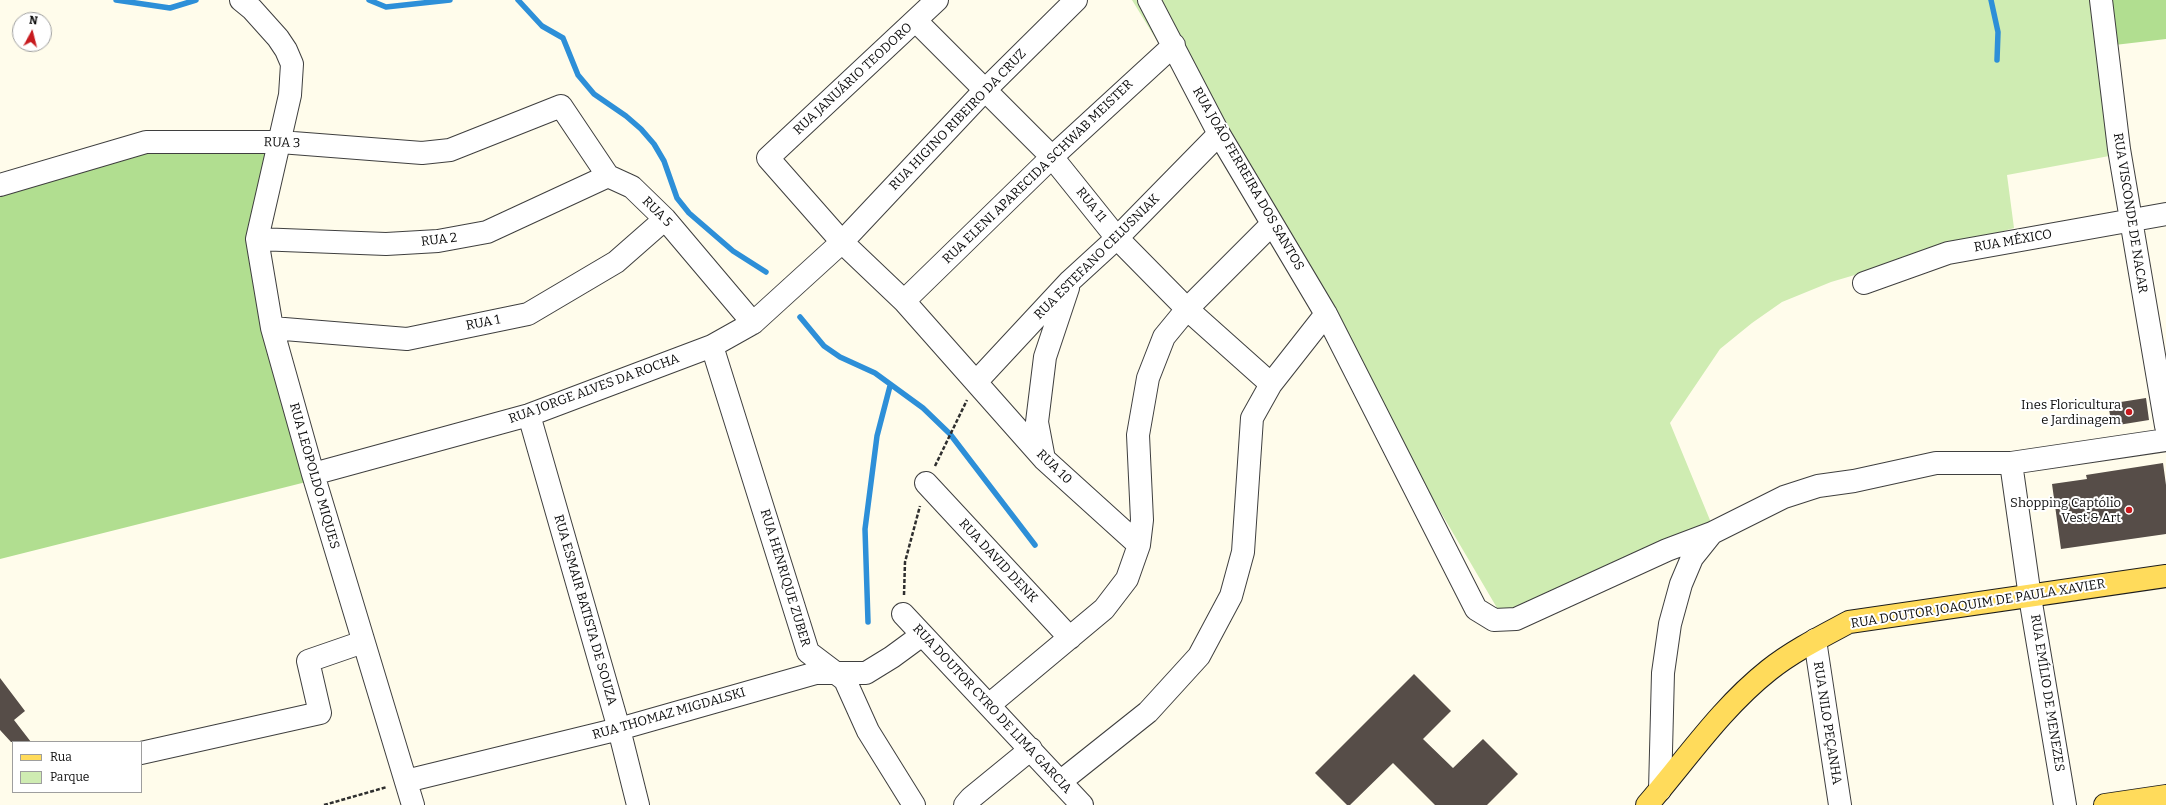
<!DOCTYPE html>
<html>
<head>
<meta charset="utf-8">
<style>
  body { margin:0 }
  #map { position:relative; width:2166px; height:805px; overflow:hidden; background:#fffceb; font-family:Bitter,serif }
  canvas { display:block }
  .legend { position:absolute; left:12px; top:741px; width:130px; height:52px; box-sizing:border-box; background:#fff; border:1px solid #9e9e9e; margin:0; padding:5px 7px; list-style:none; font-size:12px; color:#0c0c0c }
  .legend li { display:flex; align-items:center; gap:8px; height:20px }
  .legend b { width:20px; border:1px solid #9e9e9e }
  .north { position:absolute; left:12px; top:12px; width:40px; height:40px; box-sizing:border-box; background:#fff; border:1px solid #9e9e9e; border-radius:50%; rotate:7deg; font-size:11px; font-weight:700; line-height:16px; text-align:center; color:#0c0c0c }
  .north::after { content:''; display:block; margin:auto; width:14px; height:18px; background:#c71a1e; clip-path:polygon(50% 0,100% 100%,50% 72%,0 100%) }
</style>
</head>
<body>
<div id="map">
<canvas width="2166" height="805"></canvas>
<ul class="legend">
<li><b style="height:5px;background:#ffdb5b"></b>Rua</li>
<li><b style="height:11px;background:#cfecb2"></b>Parque</li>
</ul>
<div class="north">N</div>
</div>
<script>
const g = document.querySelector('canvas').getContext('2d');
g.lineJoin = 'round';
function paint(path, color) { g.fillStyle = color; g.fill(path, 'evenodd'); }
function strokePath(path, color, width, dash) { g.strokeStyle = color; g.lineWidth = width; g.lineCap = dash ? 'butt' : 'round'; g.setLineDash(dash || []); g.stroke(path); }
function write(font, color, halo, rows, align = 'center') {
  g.font = font + ' Bitter,serif'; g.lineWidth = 4; g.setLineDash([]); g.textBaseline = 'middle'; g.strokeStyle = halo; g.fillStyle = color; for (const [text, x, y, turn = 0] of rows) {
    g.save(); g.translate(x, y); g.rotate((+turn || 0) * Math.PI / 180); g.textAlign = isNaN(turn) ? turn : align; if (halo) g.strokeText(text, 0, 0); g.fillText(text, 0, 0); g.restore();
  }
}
paint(new Path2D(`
  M1132,0H2104L2120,154L2007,175L2014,228L1831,282L1782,302L1752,323L1720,349L1670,423L1712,525L1500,613L1329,322Z`), '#cfecb2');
paint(new Path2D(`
  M2103,0H2166V39L2106,46Z
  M276,149L255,240L318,479L0,559V177L122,153Z`), '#b1de90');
strokePath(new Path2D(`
  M116,0L170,8L196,0
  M369,0L386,7L450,0
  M518,0L542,26L563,38L578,75L594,94L626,116L641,129L654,144L664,161L677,198L689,213L733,251L766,272
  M1991,0L1998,32L1997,60
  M800,317L824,346L840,357L875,373L923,408L950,434L1035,545
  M868,622L865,529L877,436L890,386`), '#2d8fd8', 5.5);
paint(new Path2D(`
  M2146,398L2149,420L2112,426L2108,404Z
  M2163,463L2166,485V534L2061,549L2052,484L2087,479L2086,475Z
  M1414,674L1451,711L1423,739L1453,768L1483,739L1518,774L1487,805H1435L1393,763L1350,805H1347L1315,773Z
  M0,678L25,711L14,720L31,742H11L0,730Z`), '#564d48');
const minor = new Path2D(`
  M241,0L252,9L278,38L286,50L292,64L290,95L257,239L272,328L313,474L413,805
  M937,0L768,158L842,242L904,301L1044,459L1139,545
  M1149,0L1219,134L1326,314L1476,609L1494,620L1516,619L1667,550L1712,533
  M2101,0L2119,149L2166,426
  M916,21L1052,157L1117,238L1187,309L1271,384
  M0,185L146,142H280L422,153L450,150L561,106L608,176L632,187L665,219L753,323
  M257,239L386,244L438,241L487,232L608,176
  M1864,283L1948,253L2166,214
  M904,301L1052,157L1174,45
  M272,328L407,339L528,314L616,262L665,219
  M712,346L808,652L845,680L868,731L914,805
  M976,382L1070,281L1117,238L1219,134
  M529,415L619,729L638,805
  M1044,459L1037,422L1045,357L1068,288
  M2011,463L2030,597L2065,805
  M313,474L529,415L712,346L753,323L842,242L984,91L1076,0
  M926,483L1070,638
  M903,614L1082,805
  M1815,640L1840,805
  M989,705L1104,609L1127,579L1139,545L1142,520L1138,435L1148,378L1164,337L1187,309L1272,224
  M141,753L320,713L308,661L363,642
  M406,781L619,729L816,673H866L892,657L922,635
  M1060,782L1148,712L1199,656L1231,596L1243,552L1252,418L1271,384L1326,314
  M1660,790L1663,673L1670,624L1681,584L1692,558L1712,533L1784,497L1818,486L1854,481L1936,463H2011L2166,440
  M965,805L971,798L1031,749`);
const major = new Path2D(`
  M1647,805C1686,760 1721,708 1769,670C1793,651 1821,637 1849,622L2166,576
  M2105,805L2166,796`);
strokePath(minor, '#3f3f3f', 24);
strokePath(major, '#1d1d1d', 24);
strokePath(new Path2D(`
  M935,466L967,400
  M904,595L905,562L920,506
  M324,805L387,787`), '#2e2e2e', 2.5, [4, 2]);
strokePath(minor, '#fff', 22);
strokePath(major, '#ffdb5b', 22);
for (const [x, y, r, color] of [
  [2129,412,4,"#c71a1e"],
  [2129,510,4,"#c71a1e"]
]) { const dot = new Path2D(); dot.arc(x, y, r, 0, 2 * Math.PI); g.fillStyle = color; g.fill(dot); strokePath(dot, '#fff', 1.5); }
write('13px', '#0c0c0c', '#fff', [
  ["RUA JANUÁRIO TEODORO",853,79,-43],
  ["RUA HIGINO RIBEIRO DA CRUZ",958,120,-46],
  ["RUA 3",282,143,2],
  ["RUA ELENI APARECIDA SCHWAB MEISTER",1038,172,-44],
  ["RUA JOÃO FERREIRA DOS SANTOS",1248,179,60],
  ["RUA 11",1091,205,51],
  ["RUA 5",657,212,45],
  ["RUA VISCONDE DE NACAR",2130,213,81],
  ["RUA 2",439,240,-7],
  ["RUA MÉXICO",2013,241,-10],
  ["RUA ESTEFANO CELUSNIAK",1097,257,-45],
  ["RUA 1",483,323,-11],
  ["RUA JORGE ALVES DA ROCHA",594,389,-20],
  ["RUA 10",1054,467,44],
  ["RUA LEOPOLDO MIQUES",314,476,74],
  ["RUA DAVID DENK",998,561,47],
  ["RUA HENRIQUE ZUBER",785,578,73],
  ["RUA DOUTOR JOAQUIM DE PAULA XAVIER",1978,604,-9],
  ["RUA ESMAIR BATISTA DE SOUZA",585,610,74],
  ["RUA EMÍLIO DE MENEZES",2047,693,81],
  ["RUA DOUTOR CYRO DE LIMA GARCIA",992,709,47],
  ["RUA THOMAZ MIGDALSKI",669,714,-16],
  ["RUA NILO PEÇANHA",1827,723,81]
]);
write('13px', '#0c0c0c', '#fff', [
  ["Ines Floricultura",2121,405],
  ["e Jardinagem",2121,420],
  ["Shopping Captólio",2121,503],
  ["Vest & Art",2121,518]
], 'right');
</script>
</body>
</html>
